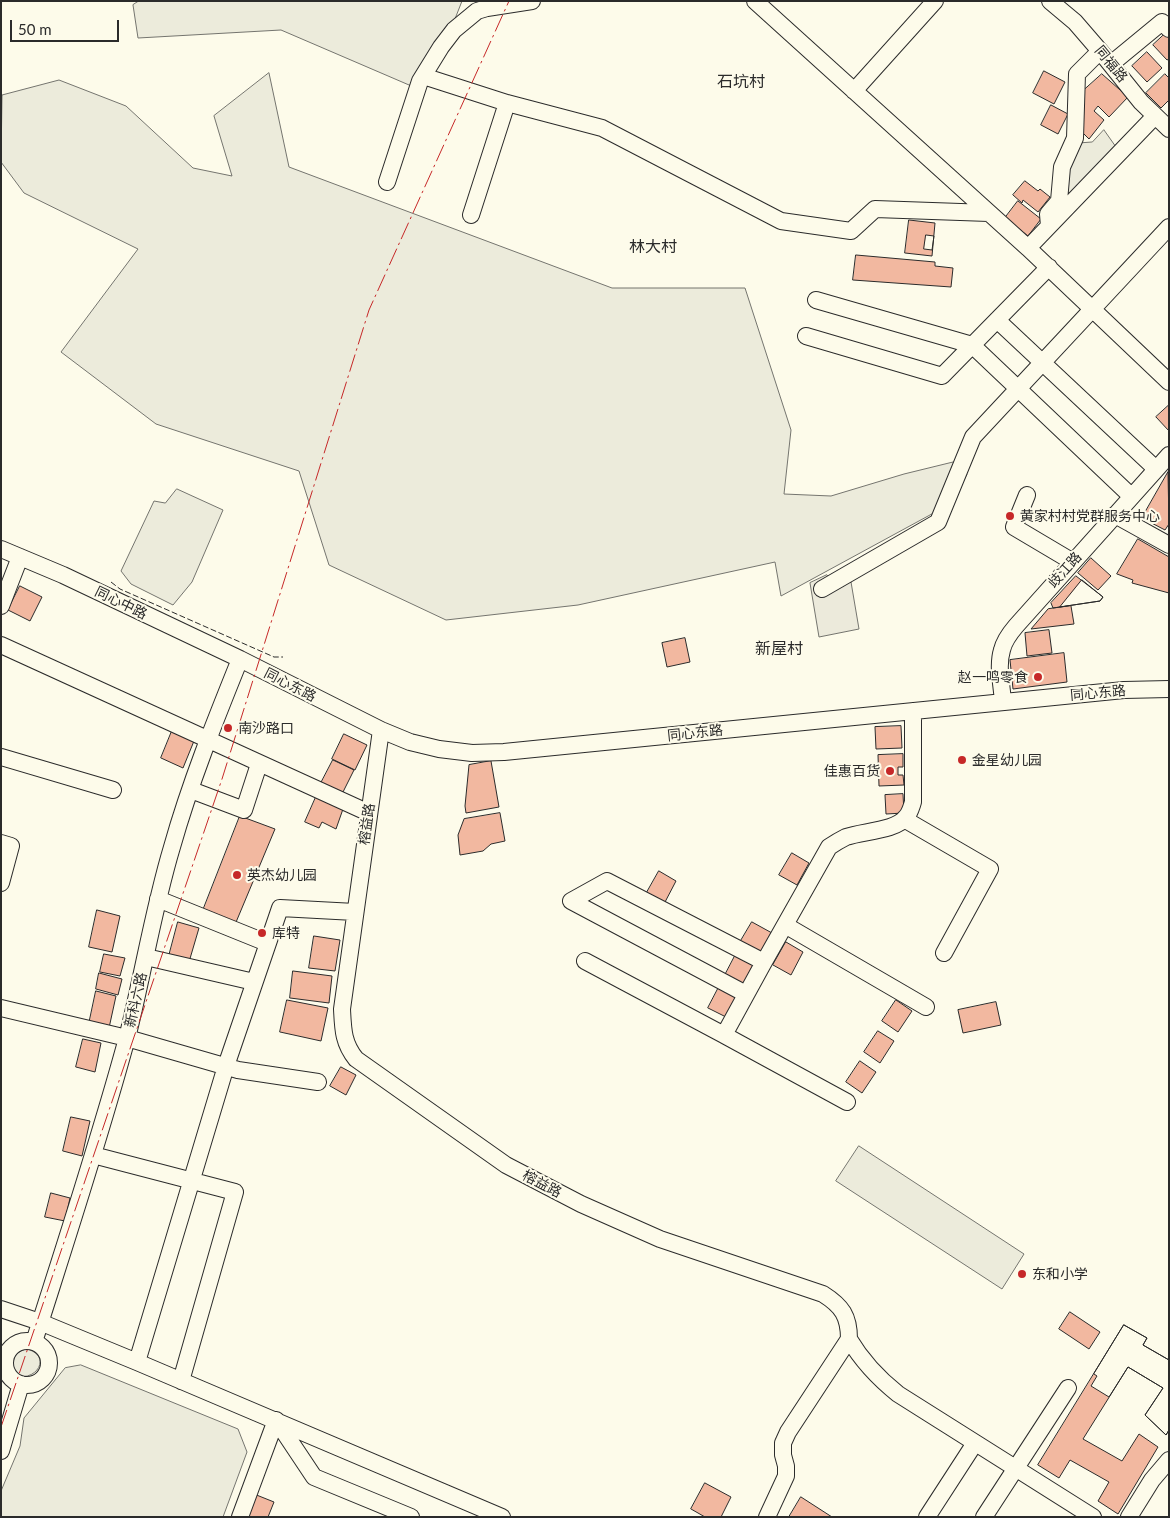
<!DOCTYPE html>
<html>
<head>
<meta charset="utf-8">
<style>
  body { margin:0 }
  #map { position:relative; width:1170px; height:1518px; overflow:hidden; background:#fdfbea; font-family:Lato,sans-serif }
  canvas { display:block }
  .frame { position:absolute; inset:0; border:2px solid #2b2b2b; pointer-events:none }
  .scale { position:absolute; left:10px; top:20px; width:109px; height:22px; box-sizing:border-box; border:2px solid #2b2b2b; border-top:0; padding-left:6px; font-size:15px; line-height:18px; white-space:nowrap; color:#2b2b2b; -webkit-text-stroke:4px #fdfbea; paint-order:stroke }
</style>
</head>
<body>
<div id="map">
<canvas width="1170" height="1518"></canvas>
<div class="frame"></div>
<div class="scale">50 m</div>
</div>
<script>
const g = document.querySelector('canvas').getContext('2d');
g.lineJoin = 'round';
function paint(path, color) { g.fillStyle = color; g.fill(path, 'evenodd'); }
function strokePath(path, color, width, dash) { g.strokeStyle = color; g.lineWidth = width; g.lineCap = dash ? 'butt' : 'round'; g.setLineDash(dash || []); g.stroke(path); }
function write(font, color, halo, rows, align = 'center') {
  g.font = font + ' Lato,"Noto Sans SC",sans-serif'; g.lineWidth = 4; g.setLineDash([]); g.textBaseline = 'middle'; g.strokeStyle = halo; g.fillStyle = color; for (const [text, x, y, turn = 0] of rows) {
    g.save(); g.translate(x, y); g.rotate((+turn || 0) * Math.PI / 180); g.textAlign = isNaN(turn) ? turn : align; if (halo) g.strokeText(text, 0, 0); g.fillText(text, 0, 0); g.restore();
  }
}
const green = new Path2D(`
  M139,1H462L433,75L423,91L281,30L138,38L133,5Z
  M269,73L289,167L612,288H745L791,430L784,494L831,496L904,474L953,462L967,474L952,503L781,596L775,562L578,605L446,620L329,565L299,471L156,424L61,352L138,249L24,193L1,162L2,95L59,80L126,106L193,168L232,176L214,116Z
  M1104,130L1116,147L1065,201L1067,168L1078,143L1092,142Z
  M177,489L223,510L192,582L173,605L131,584L121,571L154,501L165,503Z
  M859,1146L1024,1254L1002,1289L836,1181Z
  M27,1349C50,1355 40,1378 19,1377C9,1367 12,1351 27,1349Z
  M81,1365L238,1429L247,1452L223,1517H1V1491L20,1446L24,1418L65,1368Z`);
paint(green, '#ecebdb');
strokePath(green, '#74746e', 1);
const parking = new Path2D(`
  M827,575L834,585L851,582L859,629L819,637L810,583Z`);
paint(parking, '#eceadb');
strokePath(parking, '#74746e', 1);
const building = new Path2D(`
  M1167,32L1169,34V59L1167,60L1153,45Z
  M1147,52L1162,68L1147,82L1132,66Z
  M1044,71L1065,82L1054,104L1033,93Z
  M1102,74L1128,97L1109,117L1098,106L1094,111L1104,120L1089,139L1080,130L1084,90Z
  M1165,74L1169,78V100L1161,108L1146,93Z
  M1051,105L1068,114L1058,134L1041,125Z
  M1025,181L1038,191L1040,189L1050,197L1038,212L1023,200L1022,203L1013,195Z
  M1018,201L1041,219L1028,236L1005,218Z
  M909,220L935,223L932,256L905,253Z
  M926,235L934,236L932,250L924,249Z
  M856,255L935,262V266L953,268L951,287L853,280Z
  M1169,405V431L1156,417Z
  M1168,472L1169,524L1165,530L1142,518Z
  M1138,539L1169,557V593L1132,583L1133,580L1117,574Z
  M1091,558L1111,576L1098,590L1078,573Z
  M1076,576L1103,597L1100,601L1053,608L1051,603Z
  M1082,580L1103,597L1100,601L1060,607Z
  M20,586L42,597L30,621L8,610Z
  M1071,606L1074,624L1031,629L1048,609Z
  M1049,630L1052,653L1027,656L1025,633Z
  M685,638L690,662L667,667L662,643Z
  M1064,653L1067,682L1013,689L1010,660Z
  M901,726L902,748L876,749L875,727Z
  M172,731L194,741L183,768L161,758Z
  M344,734L367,745L355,770L332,759Z
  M903,754V767H898V775H903L904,785L879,786L878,755Z
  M333,760L354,770L341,796L320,785Z
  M491,761L499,807L466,813L465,806L469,765Z
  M903,794L904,813L886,814L885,795Z
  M316,797L343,809L336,829L322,822L319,828L305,822Z
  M500,813L505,841L491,844L483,851L460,855L458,835L464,819Z
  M240,816L275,829L234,927L202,913Z
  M792,853L809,863L797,885L779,875Z
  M659,871L676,881L664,904L646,894Z
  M97,910L120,916L112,952L89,947Z
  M178,922L199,928L189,962L169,956Z
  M752,922L772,933L759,955L739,944Z
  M314,936L340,940L335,971L309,968Z
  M786,942L803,952L791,975L773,965Z
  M104,954L125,958L120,976L100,972Z
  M736,954L754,963L742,987L724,977Z
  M293,971L332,976L329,1003L290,998Z
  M99,973L122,979L118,995L96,989Z
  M720,985L738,995L726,1017L708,1008Z
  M96,991L116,996L109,1028L89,1024Z
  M287,1000L328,1008L321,1041L280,1032Z
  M896,1000L912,1011L898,1032L882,1021Z
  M996,1002L1001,1025L963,1033L958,1010Z
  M878,1031L894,1041L880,1063L864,1052Z
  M83,1039L101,1043L95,1072L76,1067Z
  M860,1061L876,1072L862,1093L846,1082Z
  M341,1067L356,1075L346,1095L330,1086Z
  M71,1117L90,1121L82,1156L63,1151Z
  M51,1193L70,1198L65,1221L45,1217Z
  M1070,1312L1100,1332L1089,1349L1059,1329Z
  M1124,1325L1147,1338L1143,1345L1169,1360V1430L1166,1435L1145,1415L1163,1388L1128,1367L1109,1397L1091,1386L1097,1376L1094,1374Z
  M1124,1325L1147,1338L1143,1345L1169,1360V1430L1166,1435L1145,1415L1163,1388L1128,1367L1083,1439L1122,1461L1139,1434L1158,1447L1118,1514L1098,1501L1109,1482L1070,1460L1059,1478L1038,1465Z
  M705,1483L731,1497L721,1517H705L691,1509Z
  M254,1494L274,1502L268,1517H245Z
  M801,1497L832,1517H789Z`);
paint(building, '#f2b8a0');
strokePath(building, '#2b2b2b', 1);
const minor = new Path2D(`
  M755,1L1028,248L1169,382
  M1050,1L1075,22L1100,51L1141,102L1169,129
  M1111,64L1162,22L1169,29
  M423,76L507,103L602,128L781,221L851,231L875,209L989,213
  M854,91L935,1
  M387,182L420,81L441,47L454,30L477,11L487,8L532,1
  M471,215L507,103
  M1049,226L1048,214L1059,201L1062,167L1075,138L1077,74L1100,51
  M1028,248L1155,116
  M816,300L972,345L1131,496
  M997,320L1156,469
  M806,336L942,376L1049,267
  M1027,495L1014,527L1073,562
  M1115,515L1169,545
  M1,549L63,575L240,659L381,730L410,742L439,749L472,753L504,752L1124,690L1169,689
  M822,589L938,522L973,437L1169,227
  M1,606L20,557
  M1,645L369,813
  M1003,702C1002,686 997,666 1002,650C1004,641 1010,633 1016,626L1169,455
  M381,730L342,1009C343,1029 343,1043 356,1059L506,1165L581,1204L660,1239L823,1294C842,1306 849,1316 849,1339L788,1432L783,1443V1455L786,1466V1476L767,1517
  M1,757L113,790
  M191,790L244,810L259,764
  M904,819L990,869L944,953
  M1,843L11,846L1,883
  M158,899L267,943
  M785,925L926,1007
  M146,957L254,982
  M585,961L724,1035L764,962L829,847C835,843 840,840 846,837C863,831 896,831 906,817C910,813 911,808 913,802V711
  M746,994L571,901L607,881L764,962
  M1,1008L127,1038L238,1070L318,1082
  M724,1035L847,1102
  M93,1155L235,1192L181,1381
  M1,1309L40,1322L137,1362L502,1517
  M849,1339C862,1361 878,1378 898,1394L1093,1517
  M5 1363a22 22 0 1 1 44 0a22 22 0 1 1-44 0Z
  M34,1342C66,1241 99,1141 127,1038C143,975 153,910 172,847C190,783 215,721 240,659
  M137,1362L226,1066L280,908L355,912
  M276,1420L314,1477L411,1517
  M1,1451L21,1384
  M240,1517L276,1420
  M927,1517L975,1443
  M984,1517L1068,1388
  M1129,1517L1152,1480L1169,1460`);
strokePath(minor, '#2b2b2b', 18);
strokePath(minor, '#fdfbea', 16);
strokePath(new Path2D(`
  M111,582L120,589L274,657H283`), '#2b2b2b', 1, [6, 2.5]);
strokePath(new Path2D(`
  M1,1427L222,779L369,310L509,1`), '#c62828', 1, [18, 4, 2.5, 4]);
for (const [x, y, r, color] of [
  [1010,516,5,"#c62828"],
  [1038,677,5,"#c62828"],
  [228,728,5,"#c62828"],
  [962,760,5,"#c62828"],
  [890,771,5,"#c62828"],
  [237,875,5,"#c62828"],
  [262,933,5,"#c62828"],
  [1022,1274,5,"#c62828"]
]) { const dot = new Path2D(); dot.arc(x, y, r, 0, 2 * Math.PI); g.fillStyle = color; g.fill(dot); strokePath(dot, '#fdfbea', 2); }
write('14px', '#2b2b2b', '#fdfbea', [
  ["同福路",1111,64,51],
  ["歧江路",1065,570,-48],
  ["同心中路",121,603,26],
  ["同心东路",290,685,27],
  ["同心东路",1098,693,-5],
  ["同心东路",695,733,-6],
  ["榕益路",367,824,-82],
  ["新科六路",136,1000,-77],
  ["榕益路",542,1184,28]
]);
write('14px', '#2b2b2b', '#fdfbea', [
  ["黄家村村党群服务中心",1020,516],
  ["赵一鸣零食",1028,677,"right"],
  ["南沙路口",238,728],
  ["金星幼儿园",972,760],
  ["佳惠百货",880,771,"right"],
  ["英杰幼儿园",247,875],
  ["库特",272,933],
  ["东和小学",1032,1274]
], 'left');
write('16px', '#2b2b2b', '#fdfbea', [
  ["石坑村",741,82],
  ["林大村",653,247],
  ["新屋村",779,649]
]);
</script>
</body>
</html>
